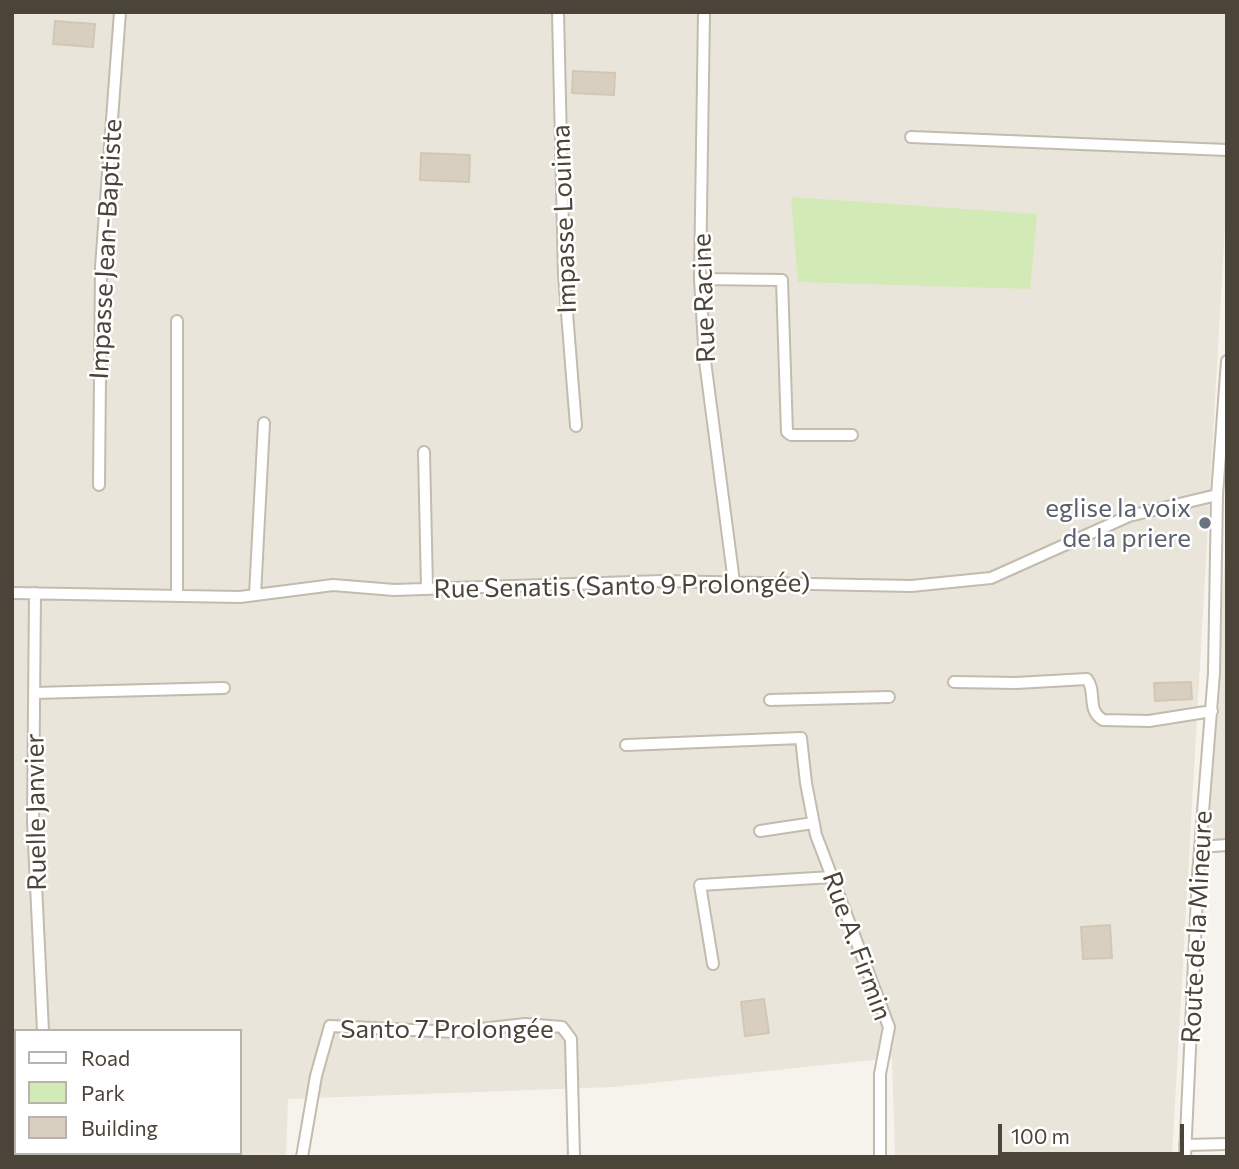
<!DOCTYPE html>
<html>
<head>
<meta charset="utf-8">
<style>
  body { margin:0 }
  #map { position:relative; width:1239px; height:1169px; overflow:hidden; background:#f6f3ec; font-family:Commissioner,sans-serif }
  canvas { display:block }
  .frame { position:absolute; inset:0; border:14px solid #4b4439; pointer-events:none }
  .legend { position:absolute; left:14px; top:1029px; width:228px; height:126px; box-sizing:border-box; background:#fff; border:2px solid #b7b4b0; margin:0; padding:9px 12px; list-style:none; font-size:21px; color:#4b4439 }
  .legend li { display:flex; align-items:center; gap:14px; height:35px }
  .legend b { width:35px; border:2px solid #b7b4b0 }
  .scale { position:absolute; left:998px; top:1124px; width:186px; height:32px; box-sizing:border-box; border:4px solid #4b4439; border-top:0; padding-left:9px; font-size:21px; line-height:24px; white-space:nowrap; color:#4b4439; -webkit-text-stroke:5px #fff; paint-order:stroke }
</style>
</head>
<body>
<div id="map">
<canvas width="1239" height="1169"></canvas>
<div class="frame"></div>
<ul class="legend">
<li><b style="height:9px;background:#fff"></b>Road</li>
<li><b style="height:19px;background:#d2eab5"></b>Park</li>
<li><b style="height:19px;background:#d8cfc1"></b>Building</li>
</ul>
<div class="scale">100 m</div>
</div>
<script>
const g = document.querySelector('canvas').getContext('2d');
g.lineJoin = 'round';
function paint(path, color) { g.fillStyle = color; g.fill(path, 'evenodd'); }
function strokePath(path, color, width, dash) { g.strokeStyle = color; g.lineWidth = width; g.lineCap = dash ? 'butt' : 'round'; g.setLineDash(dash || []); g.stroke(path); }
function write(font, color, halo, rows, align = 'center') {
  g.font = font + ' Commissioner,sans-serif'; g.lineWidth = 5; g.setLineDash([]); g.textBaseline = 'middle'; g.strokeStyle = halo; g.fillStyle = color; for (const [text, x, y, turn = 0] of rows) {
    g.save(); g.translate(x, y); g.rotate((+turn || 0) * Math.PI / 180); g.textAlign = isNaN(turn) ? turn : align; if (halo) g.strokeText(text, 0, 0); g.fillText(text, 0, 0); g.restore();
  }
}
paint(new Path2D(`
  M12,12H1227V190L1172,1157H895L892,1058L613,1087L288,1099L286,1157H12ZM16,1031H240V1153H16Z
  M1227,527V840L1206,842Z`), '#eae5da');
paint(new Path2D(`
  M791,197L1037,214L1030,289L798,282Z`), '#d2eab5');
const building = new Path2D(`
  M55,21L95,24L93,47L53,44Z
  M573,71L615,73L614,95L572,93Z
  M421,153L470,155L469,182L420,180Z
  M1191,682L1192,699L1155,701L1154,683Z
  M1110,925L1112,958L1083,959L1081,927Z
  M764,999L769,1033L745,1036L741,1002Z`);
paint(building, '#d8cfc1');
strokePath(building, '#d3c7b4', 2);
const minor = new Path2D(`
  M558,12L564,275L576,426
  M704,12L700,279L705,361L734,582
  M911,137L1227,150
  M700,279L782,280L787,432L791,435H852
  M424,452L427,588
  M99,485L101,267L120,12
  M12,593L240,597L333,585L394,590L662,581L911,586L991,578L1129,516L1217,495
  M35,593L33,822L43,1031
  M255,595L264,423
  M177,596V321
  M954,682L1016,683L1087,679C1097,692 1086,710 1103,720L1149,721L1212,711
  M34,693L224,688
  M770,700L889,697
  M626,745L801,738L806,783L816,835L889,1027L880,1074V1157
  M760,831L813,823
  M1200,847L1227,845
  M713,964L700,885L832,877
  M1185,1145L1227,1144
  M302,1157L316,1076L330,1026L455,1032L525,1024L562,1027L571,1039L574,1157
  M1185,1157L1198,875L1214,673L1217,495L1227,361`);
strokePath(minor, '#c2bbae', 14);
strokePath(minor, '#fff', 10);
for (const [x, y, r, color] of [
  [1205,523,7,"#6b7280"]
]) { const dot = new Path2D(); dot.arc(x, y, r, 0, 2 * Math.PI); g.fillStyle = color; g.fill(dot); strokePath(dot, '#fff', 2.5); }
write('26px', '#4b4439', '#fff', [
  ["Impasse Louima",564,219,-92],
  ["Impasse Jean-Baptiste",106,249,-87],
  ["Rue Racine",704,298,-92],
  ["Rue Senatis (Santo 9 Prolongée)",622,586,-1],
  ["Ruelle Janvier",36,812,-91],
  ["Route de la Mineure",1197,927,-87],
  ["Rue A. Firmin",857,946,70],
  ["Santo 7 Prolongée",447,1029]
]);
write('26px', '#5b616d', '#fff', [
  ["eglise la voix",1191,508],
  ["de la priere",1191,538]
], 'right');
</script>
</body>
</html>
